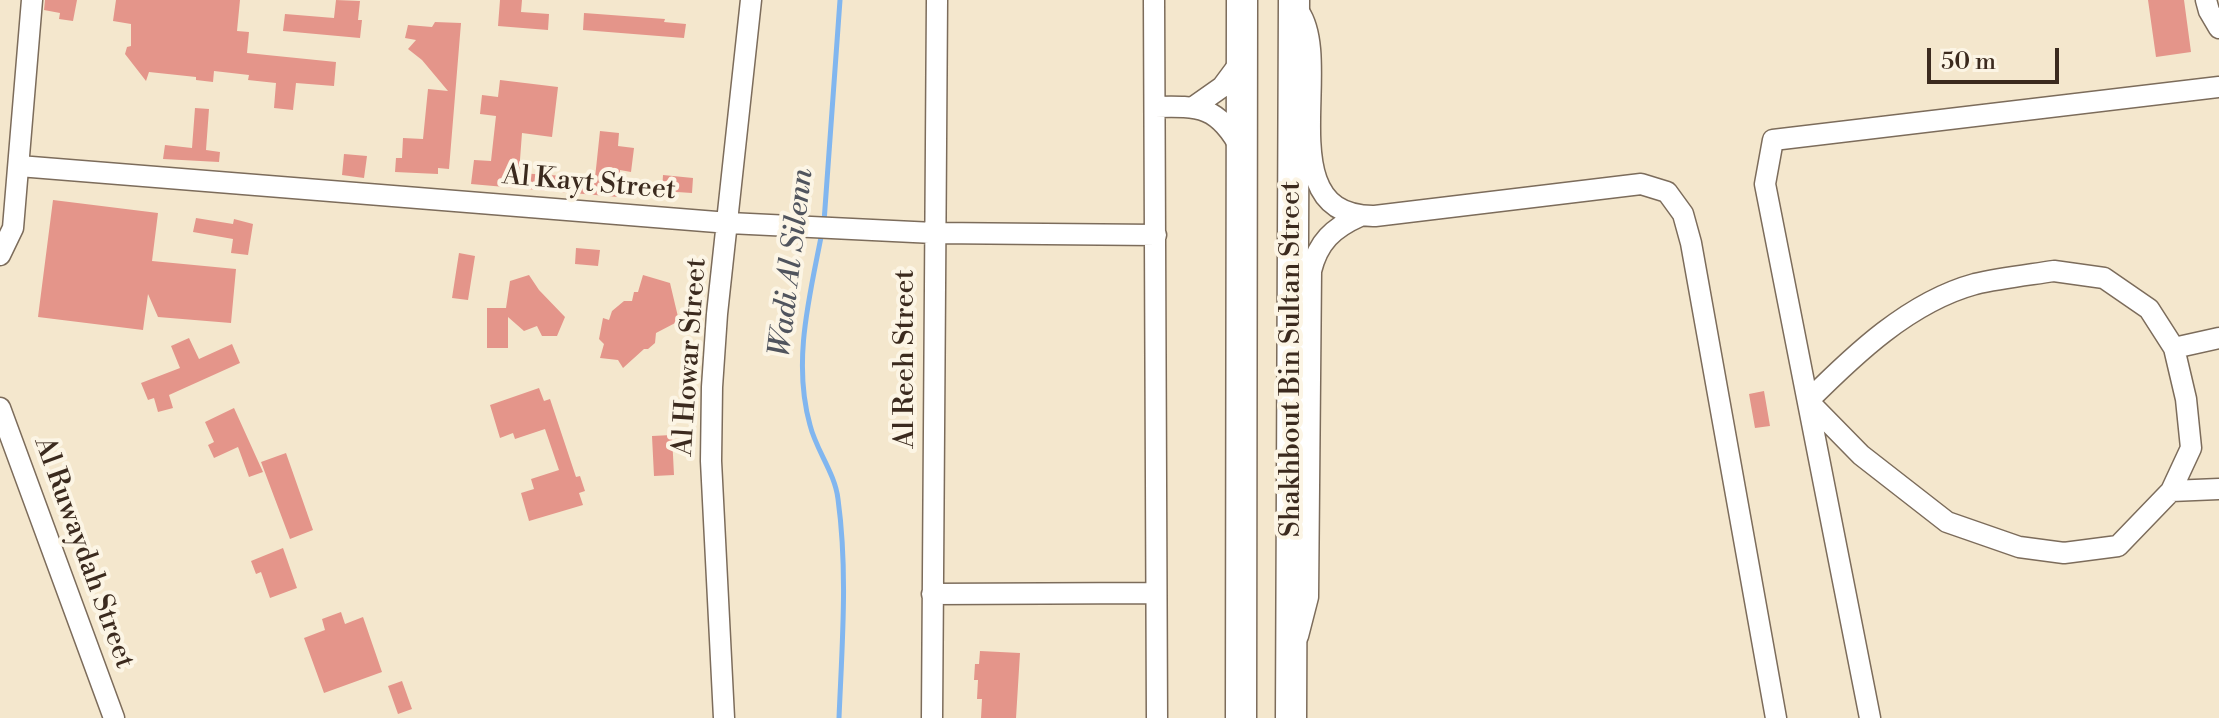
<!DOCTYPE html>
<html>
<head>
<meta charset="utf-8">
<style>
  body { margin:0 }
  #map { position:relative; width:2219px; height:718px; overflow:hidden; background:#f4e7cd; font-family:"Libre Bodoni",serif }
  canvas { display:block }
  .scale { position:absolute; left:1927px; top:48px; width:132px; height:36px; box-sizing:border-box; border:4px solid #3b2a1e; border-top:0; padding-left:10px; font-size:24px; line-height:28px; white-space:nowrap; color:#3b2a1e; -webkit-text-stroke:6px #fcf5e5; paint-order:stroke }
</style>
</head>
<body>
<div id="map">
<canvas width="2219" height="718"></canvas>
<div class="scale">50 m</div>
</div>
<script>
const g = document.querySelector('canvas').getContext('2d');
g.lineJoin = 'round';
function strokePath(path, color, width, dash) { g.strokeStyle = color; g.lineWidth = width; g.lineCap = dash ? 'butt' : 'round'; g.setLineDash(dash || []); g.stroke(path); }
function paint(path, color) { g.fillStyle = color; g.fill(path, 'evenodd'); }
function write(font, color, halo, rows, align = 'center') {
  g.font = font + ' "Libre Bodoni",serif'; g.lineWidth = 8; g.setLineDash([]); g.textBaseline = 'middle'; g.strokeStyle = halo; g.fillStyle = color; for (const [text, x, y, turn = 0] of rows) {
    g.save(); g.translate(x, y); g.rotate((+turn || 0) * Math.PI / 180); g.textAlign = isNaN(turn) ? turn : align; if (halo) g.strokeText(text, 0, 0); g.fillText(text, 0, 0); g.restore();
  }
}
strokePath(new Path2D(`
  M824,222L840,0
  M822,232C810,295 792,361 810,425C816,450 835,473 838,499C848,572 842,645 839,718`), '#81b6ef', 5);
paint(new Path2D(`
  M45,0H77L73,21L59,19L60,13L44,10Z
  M116,0H240L237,31L249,32L247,53L336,62L334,86L296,83L293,110L274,108L276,83L248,80L249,75L214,71L213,82L196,80V77L149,72L146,81L125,54L127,47L131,46V24L113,21Z
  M336,0L360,1L358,20H362L360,38L283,31L285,14L334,18Z
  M500,0H522L521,12L549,14L548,30L498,26Z
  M2148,0H2184L2191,52L2156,57Z
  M584,13L665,19L664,22L686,24L684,38L583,30Z
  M435,22L461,23L449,169L438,168V174L395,172L396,158H402L403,138L423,139L428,89L448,91L422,60L408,49L416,40L405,38L408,25L432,27Z
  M500,80L558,87L552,137L522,133L519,173L595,178L600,131L619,133L618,146L634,148L631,172L620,170L618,197L471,184L474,160L491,161L496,116L480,114L482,95L498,97Z
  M195,108L209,109L206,150L220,152L219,162L163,159L165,145L192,148Z
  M344,154L367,156L364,178L342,175Z
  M663,175L693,178L692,193L662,191Z
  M53,200L158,213L152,261L236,269L231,323L158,317L148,294L143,330L38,317Z
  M196,218L233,224L234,219L253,224L248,255L231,253L233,239L193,232Z
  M576,248L600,250L598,266L575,264Z
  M459,253L475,256L468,300L452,298Z
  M529,275L539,290L565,317L557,336H542L537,326L524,331L508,317V348H487V308H506L510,281Z
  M643,275L670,283L679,321L656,333L655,343L648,349H644L623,368L618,360L600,358L604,344L599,339L603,318L609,320L612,311L624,301H632L634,292H638Z
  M189,338L199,359L232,344L240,363L169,395L173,408L158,412L154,398L148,400L141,383L180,368L171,346Z
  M539,388L544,401L550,399L576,477L580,476L585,491L579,493L583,505L529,521L521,493L534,489L531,479L559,470L545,429L515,439L513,433L500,438L490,405Z
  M1764,391L1770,426L1755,428L1749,394Z
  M234,408L263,472L249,477L238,447L214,458L208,445L214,442L205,422Z
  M672,435L674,475L654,476L652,436Z
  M286,453L313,530L290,539L261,462Z
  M283,548L297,588L270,598L261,572L256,574L251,561Z
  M341,612L345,624L363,617L382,672L324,693L304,638L325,630L322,619Z
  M980,651L1020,653L1016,718H981L982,699H977L978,680H974L975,664H979Z
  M402,681L412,709L398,714L388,686Z`), '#e4958a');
const street = new Path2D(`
  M1154,0L1157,718
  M2206,0L2209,11L2219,28
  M1299,12C1335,64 1267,218 1375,216L1641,184L1667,192L1683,214L1691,243L1776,718
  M1195,106L1222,87L1242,60
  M1155,107C1200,106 1218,106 1241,149
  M19,166L729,223L934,233L1156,235
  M0,255L13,228L32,0
  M2054,271L2104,278L2149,309L2174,348L2186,399L2191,448L2171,491L2118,546L2064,553L2019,547L1947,522L1861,455L1808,401C1854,355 1909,302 1975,284C2000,278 2028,275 2054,271Z
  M2174,348L2219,338
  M0,408L114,718
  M2171,491L2219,489
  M932,594L1156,593
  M1298,636L1308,597L1311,271C1318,242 1333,228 1360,216
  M724,718L711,461L712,387L717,314L751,0
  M932,718L937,0
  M1870,718L1765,184L1773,140L2219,87`);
const primary = new Path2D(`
  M1241,718L1242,0
  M1291,718L1294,0`);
strokePath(street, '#7c6c5b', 23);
strokePath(primary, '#7c6c5b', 33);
strokePath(street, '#fff', 20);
strokePath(primary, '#fff', 30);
write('28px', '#3b2a1e', '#fcf5e5', [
  ["Al Kayt Street",589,184,5],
  ["Al Howar Street",691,357,-86],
  ["Al Reeh Street",906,359,-90],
  ["Shakhbout Bin Sultan Street",1292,359,-90],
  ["Al Ruwaydah Street",83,553,70]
]);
write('italic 30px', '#50545d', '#fcf5e5', [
  ["Wadi Al Silenn",793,263,-83]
]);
</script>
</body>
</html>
